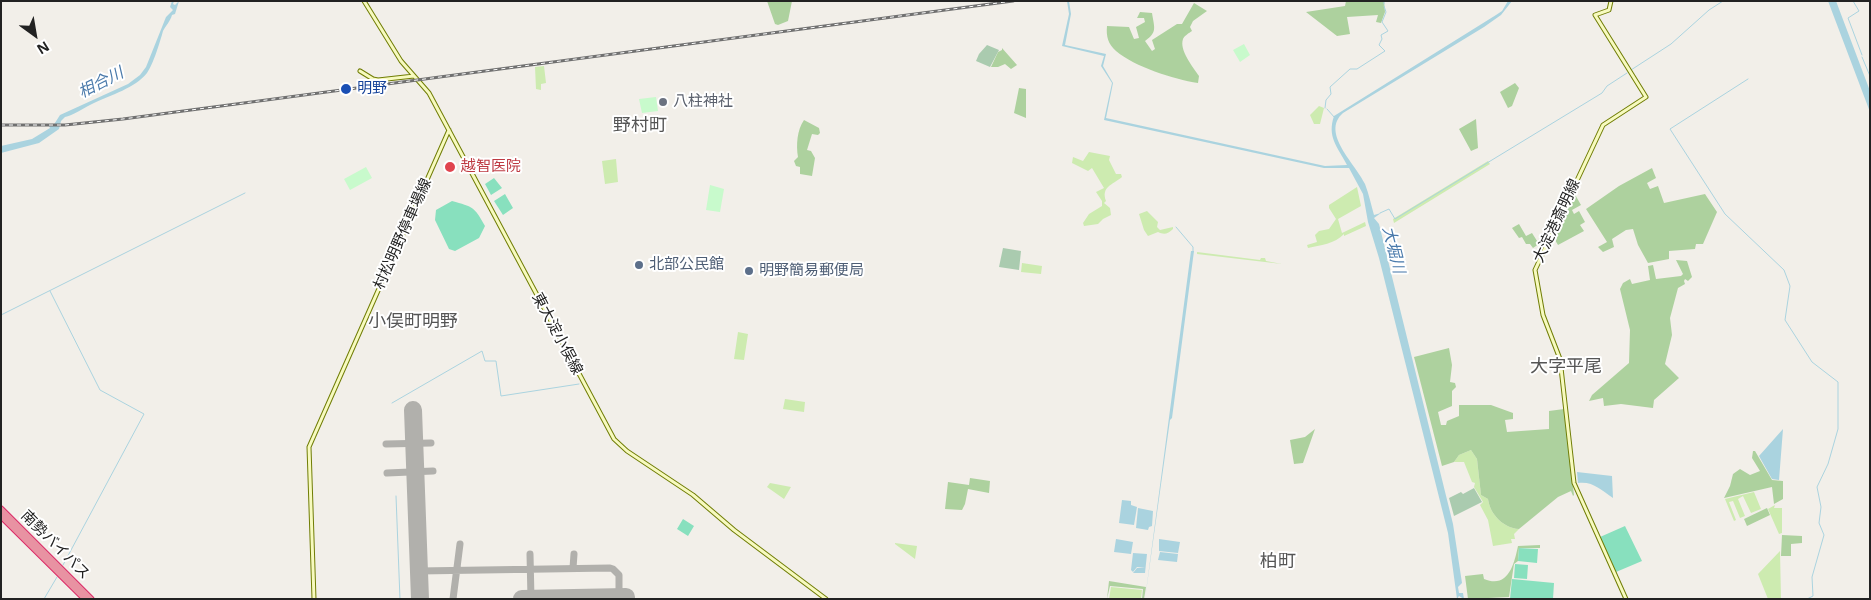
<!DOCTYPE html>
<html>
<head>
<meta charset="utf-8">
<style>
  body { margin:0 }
  #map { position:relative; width:1871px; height:600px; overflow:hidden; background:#f2efe9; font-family:"Noto Sans",sans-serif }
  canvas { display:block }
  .frame { position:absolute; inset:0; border:2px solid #222; pointer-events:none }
  .north { position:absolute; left:10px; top:10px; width:50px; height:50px; -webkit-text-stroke:4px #fff; paint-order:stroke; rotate:148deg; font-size:14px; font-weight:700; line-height:20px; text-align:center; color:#222 }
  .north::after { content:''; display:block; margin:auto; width:18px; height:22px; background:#222; clip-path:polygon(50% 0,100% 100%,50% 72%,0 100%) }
</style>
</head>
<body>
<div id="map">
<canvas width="1871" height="600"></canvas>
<div class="frame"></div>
<div class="north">N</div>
</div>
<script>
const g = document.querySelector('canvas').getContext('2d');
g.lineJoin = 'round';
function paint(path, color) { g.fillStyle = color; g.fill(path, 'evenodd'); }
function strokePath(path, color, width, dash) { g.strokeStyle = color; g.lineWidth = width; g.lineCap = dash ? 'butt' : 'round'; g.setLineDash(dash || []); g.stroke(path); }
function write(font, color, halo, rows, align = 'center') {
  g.font = font + ' "Noto Sans","Noto Sans JP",sans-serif'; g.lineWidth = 4; g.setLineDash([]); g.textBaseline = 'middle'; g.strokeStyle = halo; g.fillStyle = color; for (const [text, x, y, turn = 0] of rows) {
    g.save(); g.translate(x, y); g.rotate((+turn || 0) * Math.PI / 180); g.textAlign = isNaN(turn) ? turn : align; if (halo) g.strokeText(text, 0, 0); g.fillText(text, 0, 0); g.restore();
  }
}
paint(new Path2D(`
  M544,66L546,83L541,84V90L536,89L535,67Z
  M1319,106L1324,108L1320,124H1314L1310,115Z
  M1089,152L1110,156L1109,160L1116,174H1121L1122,177C1112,185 1101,187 1106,201L1104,203L1110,208L1111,215L1103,219L1098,224L1084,226L1083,223L1089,214L1102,206V201L1096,192L1104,188L1092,168L1088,171L1072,163L1073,157L1083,161Z
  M616,159L618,182L605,184L602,161Z
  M1488,161L1490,164L1394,223L1393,219Z
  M1357,187L1361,206L1338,219L1342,233L1365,222L1366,226L1344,236V234C1335,244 1320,245 1308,248L1307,245L1317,242L1315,235L1319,231L1329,229L1336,219L1329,208V205Z
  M1147,211L1158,222L1157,227L1160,230L1173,227V229C1168,234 1164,235 1158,232L1148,236L1144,230L1139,214Z
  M1197,252L1260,260L1261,258H1265L1266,261L1282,264L1197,254Z
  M1022,263L1042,266L1041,274L1021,272Z
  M738,332L748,334L744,360L734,359Z
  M785,399L805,402L804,412L783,409Z
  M1471,450L1477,459L1481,495L1488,499C1490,514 1503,528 1519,529L1514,534L1515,539H1511L1512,543L1493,546L1488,520L1480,505L1483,502L1474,487L1475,483L1472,482L1464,462H1454L1459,455Z
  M770,483L791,487L784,499L767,487Z
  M1754,492L1761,509L1751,513L1743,496L1738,499L1745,516L1740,518L1733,501L1729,502L1736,520L1734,521L1725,499Z
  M1775,505L1774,508H1782V533L1779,534L1768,509Z
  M895,543L917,546L915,559L895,544Z
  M1780,551L1781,599H1768L1758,574Z
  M1111,587L1142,590L1141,599H1109Z`), '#cdebb0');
paint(new Path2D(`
  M767,1H792L788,21L778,25L775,24Z
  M1346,1H1384L1385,12L1381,23L1376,22L1378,15L1347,17L1350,34L1337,36L1306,12L1345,6Z
  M1194,3L1207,11L1193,21L1190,27L1192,31C1189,33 1184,36 1183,39C1179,50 1193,67 1199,76L1198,83C1173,79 1135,67 1116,51C1108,44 1106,36 1107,26L1129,27L1134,39L1139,38L1136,27L1145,22L1144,18H1137L1140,12L1152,13C1154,27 1158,32 1145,41L1152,51L1155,49L1152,40L1177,24H1182Z
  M1002,48L1017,65L1011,69L1005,64L998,67H991L998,52L1002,50Z
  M1515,83L1519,88L1512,106L1508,108L1500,92Z
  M1019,88L1026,89V118L1014,113Z
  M1476,119L1478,148L1471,151L1459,129Z
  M804,120L819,128L820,133L818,135L812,134L807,150L811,151L815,158L812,176L800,174V167L796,166L794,161L798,157C796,145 797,130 804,120Z
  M1652,168L1656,178L1647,183L1650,189L1658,186L1664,203L1705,194L1717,212L1703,244H1696L1695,249L1669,251V259L1648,263L1638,245L1633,229L1626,230L1612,239L1614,247L1603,252L1598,247L1607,242L1586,209L1619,186Z
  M1573,191L1581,205L1572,210L1574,214L1579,211L1585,222L1580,225L1584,231L1558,245L1552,235Z
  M1519,224L1526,236L1532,233L1539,244L1533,248L1530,244H1526L1522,237L1519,238L1512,228Z
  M1676,260L1687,261L1692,277L1688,281L1685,279L1684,281L1685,284L1678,288L1670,318L1672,335L1665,364L1679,378L1654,400L1653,408L1621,404L1604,406L1603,398L1589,401L1592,395L1629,363L1630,330L1620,289L1623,283L1630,279L1632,284L1650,280L1648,266L1653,265L1656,279L1681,276L1683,274Z
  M1449,348L1452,365L1450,382L1455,383L1456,387L1452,391V406L1438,412L1441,425H1446L1447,421L1459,416V405H1491L1513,413V419L1505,420L1507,432L1549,429V411L1564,409L1574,495L1573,496L1571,491L1558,497L1519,529C1503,528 1490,514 1488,499L1481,495L1477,459L1471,450L1459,455L1454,462L1442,466L1414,357Z
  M1315,429L1303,463L1294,464L1290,440L1305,437Z
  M1753,451H1755L1772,480L1783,481V499L1774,504L1772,487L1724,498L1730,486L1733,474L1740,469L1750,475L1760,471L1752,458Z
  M970,478L990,481L989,493L968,489L965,504L962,510L945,509L948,482L969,485Z
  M1767,508L1770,515L1747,526L1744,519Z
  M1782,535L1802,536V543L1791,544V556H1781Z
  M1540,545V548H1519L1518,561L1514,564L1509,597L1468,599L1465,576L1483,574L1484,579C1508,589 1514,565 1518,546Z
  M1109,581L1146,587L1144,599H1142L1143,589L1110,586L1107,599Z`), '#add19e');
paint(new Path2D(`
  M987,45L999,50L990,67L976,61L979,54Z
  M1003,248L1021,251L1019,270L999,267Z
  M1474,488L1482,502L1454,516L1449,498L1461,492L1463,494Z`), '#aacbaf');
paint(new Path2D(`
  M1244,44L1250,55L1240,62L1233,50Z
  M656,97L658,111L642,113L639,99Z
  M366,167L372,178L350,190L344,179Z
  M710,185L724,189L720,212L706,210Z`), '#c8facc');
paint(new Path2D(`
  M494,178L502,188L491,195L485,184Z
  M505,194L513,208L503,215L494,201Z
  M452,201C473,207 474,206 485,226L479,238L455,251L449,249L435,220L436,210Z
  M683,519L694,526L688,536L677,529Z
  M1625,526L1642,561L1616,572L1600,537Z
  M1519,548L1538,549L1537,563L1518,561Z
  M1515,564L1528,565L1527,579L1514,578Z
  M1512,579L1554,583L1553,599H1510Z`), '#88e0be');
paint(new Path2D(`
  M172,1H174L173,4L175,5L179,1L175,14L172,15C170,22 166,25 163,31C160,42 153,65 147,73C135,88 111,95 94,103C85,107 72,116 65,117L61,121L59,129L39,143L1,153V146L32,139L50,128L49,126H53L60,115L128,84L140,75L146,67L166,17L173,10L170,7Z
  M1067,1H1069L1071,14L1065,45L1106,54L1103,66L1113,83L1106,118L1325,166L1347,165C1337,146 1327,137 1334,116L1496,15L1502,11L1508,1H1512L1501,15L1484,27L1343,113C1320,133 1356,164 1365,184C1369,194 1371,205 1374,215L1381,213L1374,218L1379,224L1453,524L1462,583L1458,587L1459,593H1463L1464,599L1459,596L1457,599L1448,533L1379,258L1368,222L1363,194L1349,168H1324L1104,120L1112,83L1101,66L1104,56L1062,46L1069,14Z
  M1828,1H1836L1870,91V112Z
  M1191,251H1194L1172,418L1170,420L1145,599Z
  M1783,429L1779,480L1772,479L1759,456Z
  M1577,472L1612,476L1613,498C1601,490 1593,481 1578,483Z
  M1122,500L1131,501V505L1137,507L1134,525L1119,523Z
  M1138,508L1153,511L1152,526L1149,527L1148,530L1136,528Z
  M1116,539L1133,542L1131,554L1114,552Z
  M1159,539L1180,542L1178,553L1159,551Z
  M1160,552L1178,554L1177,562L1158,560Z
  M1133,553L1147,554L1145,573H1133L1137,568H1145L1137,567L1133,572L1131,570Z`), '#aad3df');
strokePath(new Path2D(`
  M1853,1L1859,11L1848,18L1862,55
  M1384,4V1
  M1862,57L1870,76
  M1631,70L1671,44L1709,10L1723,1
  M1748,79L1670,129L1725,214L1784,270L1790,286L1785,320L1812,362L1838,382V429L1828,464L1817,487L1821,507L1819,523L1824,535L1812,577L1813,596L1807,599
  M1325,108L1326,100L1331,94L1330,87L1350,69H1357L1385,51L1379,45L1382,39L1381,35L1388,31L1382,22L1386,12L1384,6
  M1327,109L1335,118
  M1380,213L1389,209L1395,219L1602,93L1607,86L1627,73
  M1176,227L1193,247V252
  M50,291L100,390L144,414L63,565
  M1,315L245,193
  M392,403L482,351L485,361H496L501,396L579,384
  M396,496L400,599
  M44,599L57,577`), '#aad3df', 1);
strokePath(new Path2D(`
  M386,444L431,443
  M387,473L433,471
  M530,554L531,599
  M573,568L574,554
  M419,571L610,568L613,569L619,575V597
  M453,599L460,544`), '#b1b0ac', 7);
strokePath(new Path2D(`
  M413,410L420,599
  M522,599L626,597`), '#b1b0ac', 18);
const secondary = new Path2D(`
  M364,1L401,61L429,93L614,439L627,451L693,495L734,530L826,599
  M1611,1L1609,10L1595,15L1646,97L1603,125L1535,270L1543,315L1560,359L1574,483L1626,599
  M360,71L373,79L378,80L414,76
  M314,599L309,447L449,130`);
const highway = new Path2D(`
  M1,509L91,599
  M1,516L85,599`);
strokePath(secondary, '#707d05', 5);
strokePath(highway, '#dc2a67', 7);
strokePath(secondary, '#f7fabf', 3);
strokePath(highway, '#e892a2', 5);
const rail = new Path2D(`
  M1,125H65L123,119L1013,1`);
strokePath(rail, '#707070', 3);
strokePath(rail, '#fff', 1, [4]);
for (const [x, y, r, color] of [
  [346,89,6,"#1a4fb4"],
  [663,102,5,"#6b7280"],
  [450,167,6,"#e0444e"],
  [639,265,5,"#5c6f8a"],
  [749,271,5,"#5c6f8a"]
]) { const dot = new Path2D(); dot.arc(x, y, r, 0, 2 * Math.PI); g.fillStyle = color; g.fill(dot); strokePath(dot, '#fff', 2); }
write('15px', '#164399', '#fff', [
  ["明野",357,89]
], 'left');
write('15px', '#5b616d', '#fff', [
  ["八柱神社",673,102]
], 'left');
write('15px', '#be3a42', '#fff', [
  ["越智医院",461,167]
], 'left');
write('15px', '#222', '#fff', [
  ["大淀港斎明線",1557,221,-65],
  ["村松明野停車場線",403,234,-66],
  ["東大淀小俣線",557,334,62],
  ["南勢バイパス",55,545,45]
]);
write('15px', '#4e5e75', '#fff', [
  ["北部公民館",649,265],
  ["明野簡易郵便局",759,271]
], 'left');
write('italic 16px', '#4a7aab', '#fff', [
  ["相合川",101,83,-27],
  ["大堀川",1393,250,76]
]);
write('18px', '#555', '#fff', [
  ["野村町",640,126],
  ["小俣町明野",413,322],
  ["大字平尾",1566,367],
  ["柏町",1278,562]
]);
</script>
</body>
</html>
